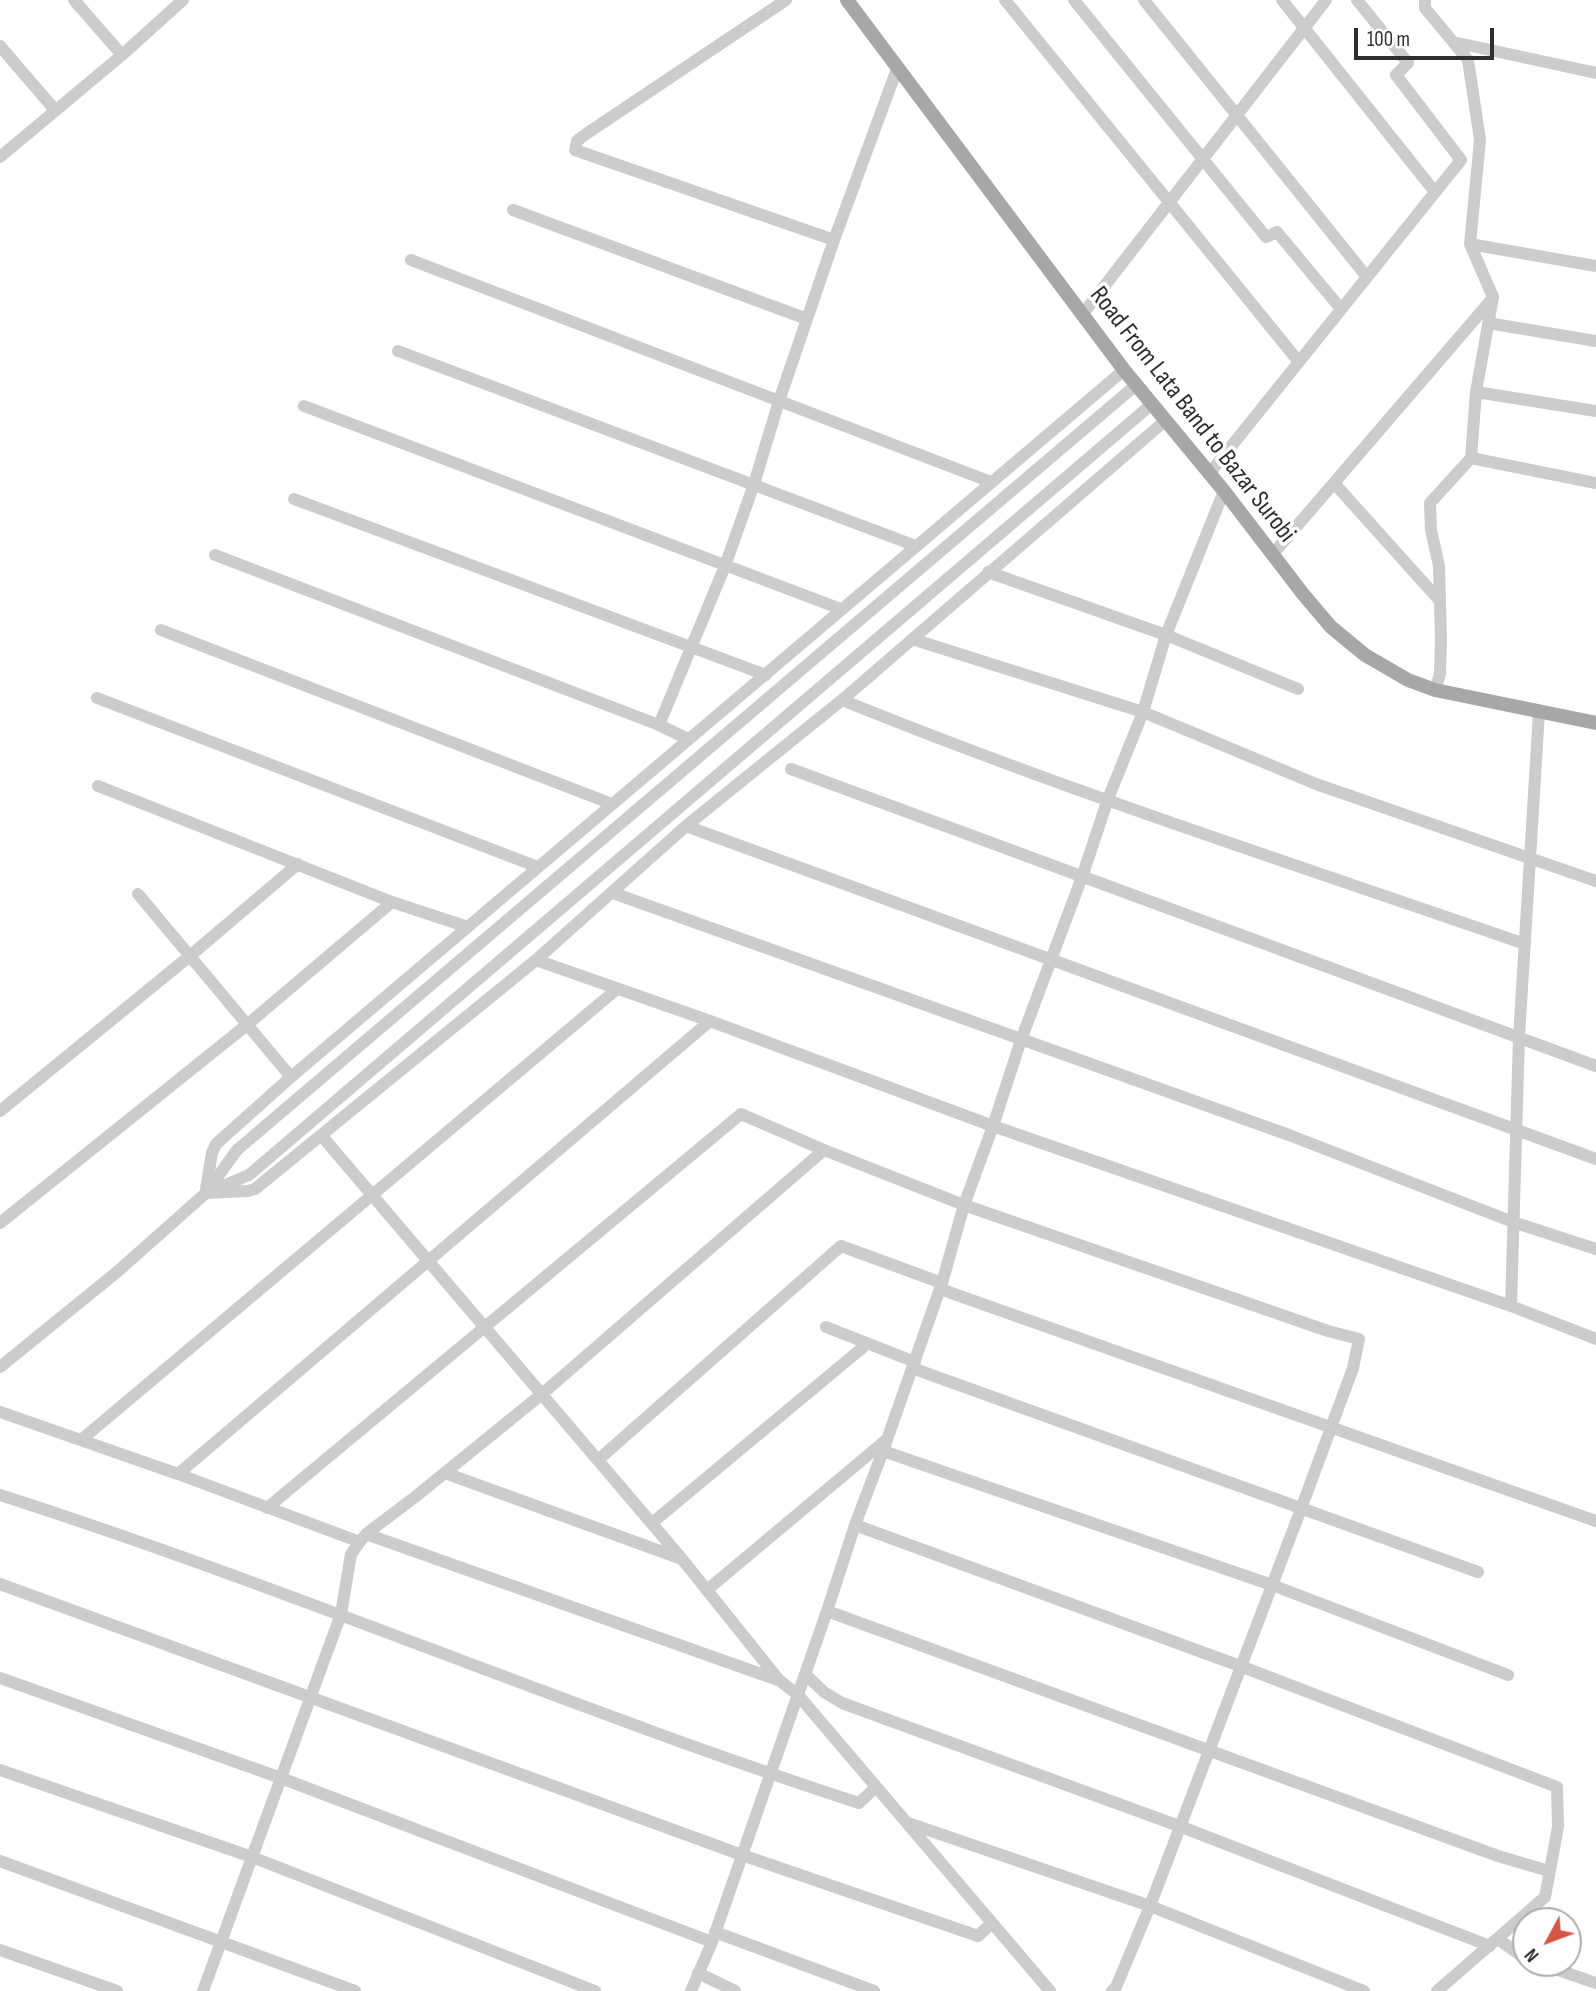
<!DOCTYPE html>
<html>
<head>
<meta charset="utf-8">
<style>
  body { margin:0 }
  #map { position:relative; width:1596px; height:1991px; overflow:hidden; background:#fff; font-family:"Sofia Sans Condensed",sans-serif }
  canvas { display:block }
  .north { position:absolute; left:1512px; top:1907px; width:70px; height:70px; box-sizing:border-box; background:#fff; border:2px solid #acacac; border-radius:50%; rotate:229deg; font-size:19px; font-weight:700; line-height:28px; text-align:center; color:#2f2f2f }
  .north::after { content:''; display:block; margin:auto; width:24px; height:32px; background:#d35543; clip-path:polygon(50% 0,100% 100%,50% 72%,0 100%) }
  .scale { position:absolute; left:1354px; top:28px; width:140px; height:32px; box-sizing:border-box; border:4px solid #2f2f2f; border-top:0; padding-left:9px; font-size:21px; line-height:24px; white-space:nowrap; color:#2f2f2f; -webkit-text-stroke:5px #fff; paint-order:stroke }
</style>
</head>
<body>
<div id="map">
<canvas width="1596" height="1991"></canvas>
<div class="north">N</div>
<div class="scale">100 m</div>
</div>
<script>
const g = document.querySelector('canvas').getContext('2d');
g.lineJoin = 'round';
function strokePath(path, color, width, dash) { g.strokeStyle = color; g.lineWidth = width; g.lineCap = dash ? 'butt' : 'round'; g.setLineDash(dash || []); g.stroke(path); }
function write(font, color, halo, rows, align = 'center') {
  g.font = font + ' "Sofia Sans Condensed",sans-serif'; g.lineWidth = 7; g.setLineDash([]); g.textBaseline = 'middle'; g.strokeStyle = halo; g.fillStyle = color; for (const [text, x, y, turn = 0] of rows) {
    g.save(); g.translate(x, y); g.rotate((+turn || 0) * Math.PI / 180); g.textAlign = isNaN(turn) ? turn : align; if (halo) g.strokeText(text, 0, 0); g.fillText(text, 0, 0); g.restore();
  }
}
strokePath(new Path2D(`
  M74,0L122,55
  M786,0L586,134L577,141L575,150L834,240
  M1005,0L1299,362
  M1074,0L1266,237L1277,232L1341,309
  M1144,0L1367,277
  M1282,0L1435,192
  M1425,0V8L1468,60L1480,140L1470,244L1493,297L1476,392L1471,458L1430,503L1431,530L1439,566L1441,639L1440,674L1435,690
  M1453,42L1596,73
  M0,46L55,110
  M0,157L122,55L183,0
  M513,210L807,319
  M1470,244L1596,266
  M411,260L991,482
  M1082,315L1326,0
  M1488,323L1596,341
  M398,351L916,546
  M1476,392L1596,411
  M304,406L841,609
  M1471,458L1596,483
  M1209,474L1461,160L1396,75L1408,63L1357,0
  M1334,483L1440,601
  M294,499L766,675
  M215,555L659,725L688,739
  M1272,555L1493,298
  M988,572L1166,635L1298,689
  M161,630L612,804
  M912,639L1143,712L1316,784L1596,881
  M97,698L538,867
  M842,700C1066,791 1297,865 1525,944
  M659,725L725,566L754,484L779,401L834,240L897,69
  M791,769L1596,1066
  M98,786L392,902L468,927
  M686,826L1596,1159
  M613,893L1289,1135L1513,1222L1596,1249
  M138,894L291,1077
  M536,960L710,1021L993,1126L1511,1306L1596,1339
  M0,1111L191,955L298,864
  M321,1135L682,1559L779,1680L798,1695L1050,1991
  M206,1189L212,1153L216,1144L291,1077L1124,370
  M216,1189L249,1175L1152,404
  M206,1193L248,1191L255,1189L536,960L686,826L842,700L1166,420
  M0,1223L248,1024L392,902
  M940,1289L1596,1521
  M1511,1306L1519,1037L1539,712
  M826,1327L915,1362
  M0,1367L117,1272L206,1193L237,1150L1136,385
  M912,1368L1478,1572
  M0,1412L178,1474L360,1542
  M81,1440L617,989
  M883,1451L1272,1585L1508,1675
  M598,1460L841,1246L942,1283
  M445,1473L682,1559
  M178,1474L710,1021
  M0,1495C290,1588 570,1709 859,1803L876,1787
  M267,1508L741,1114L824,1150L964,1205L1328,1331L1359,1339L1353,1368L1301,1509L1150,1906L1116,1987L1112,1991
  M652,1523L867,1344
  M855,1525L1240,1666L1557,1787L1558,1827L1545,1897L1437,1991
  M366,1534L778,1680
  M0,1584L742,1855L978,1936L992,1923
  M707,1590L886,1440
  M827,1611L1498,1856L1549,1871
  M805,1674L824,1692L842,1703L1179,1826L1490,1946
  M0,1678L281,1778L712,1942
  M0,1770L252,1857L595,1991
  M908,1823L1150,1906L1364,1991
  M0,1861L355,1991
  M715,1932L874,1991
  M1498,1939L1526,1959
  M0,1950L117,1991
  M1538,1963L1596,1983
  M698,1973L735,1991
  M203,1991L341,1614L351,1554L366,1534L415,1497L542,1394L824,1150
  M691,1991L712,1942L827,1611L855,1525L883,1451L942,1283L964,1205L993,1126L1021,1040L1082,877L1108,799L1143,712L1166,635L1224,491`), '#ccc', 12);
strokePath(new Path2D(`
  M847,0L1124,370L1224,491L1303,594L1331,627L1365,655L1408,680L1435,690L1596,723`), '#a7a7a7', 14);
write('26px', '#2f2f2f', '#fff', [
  ["Road From Lata Band to Bazar Surobi",1192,415,52]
]);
</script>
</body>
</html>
